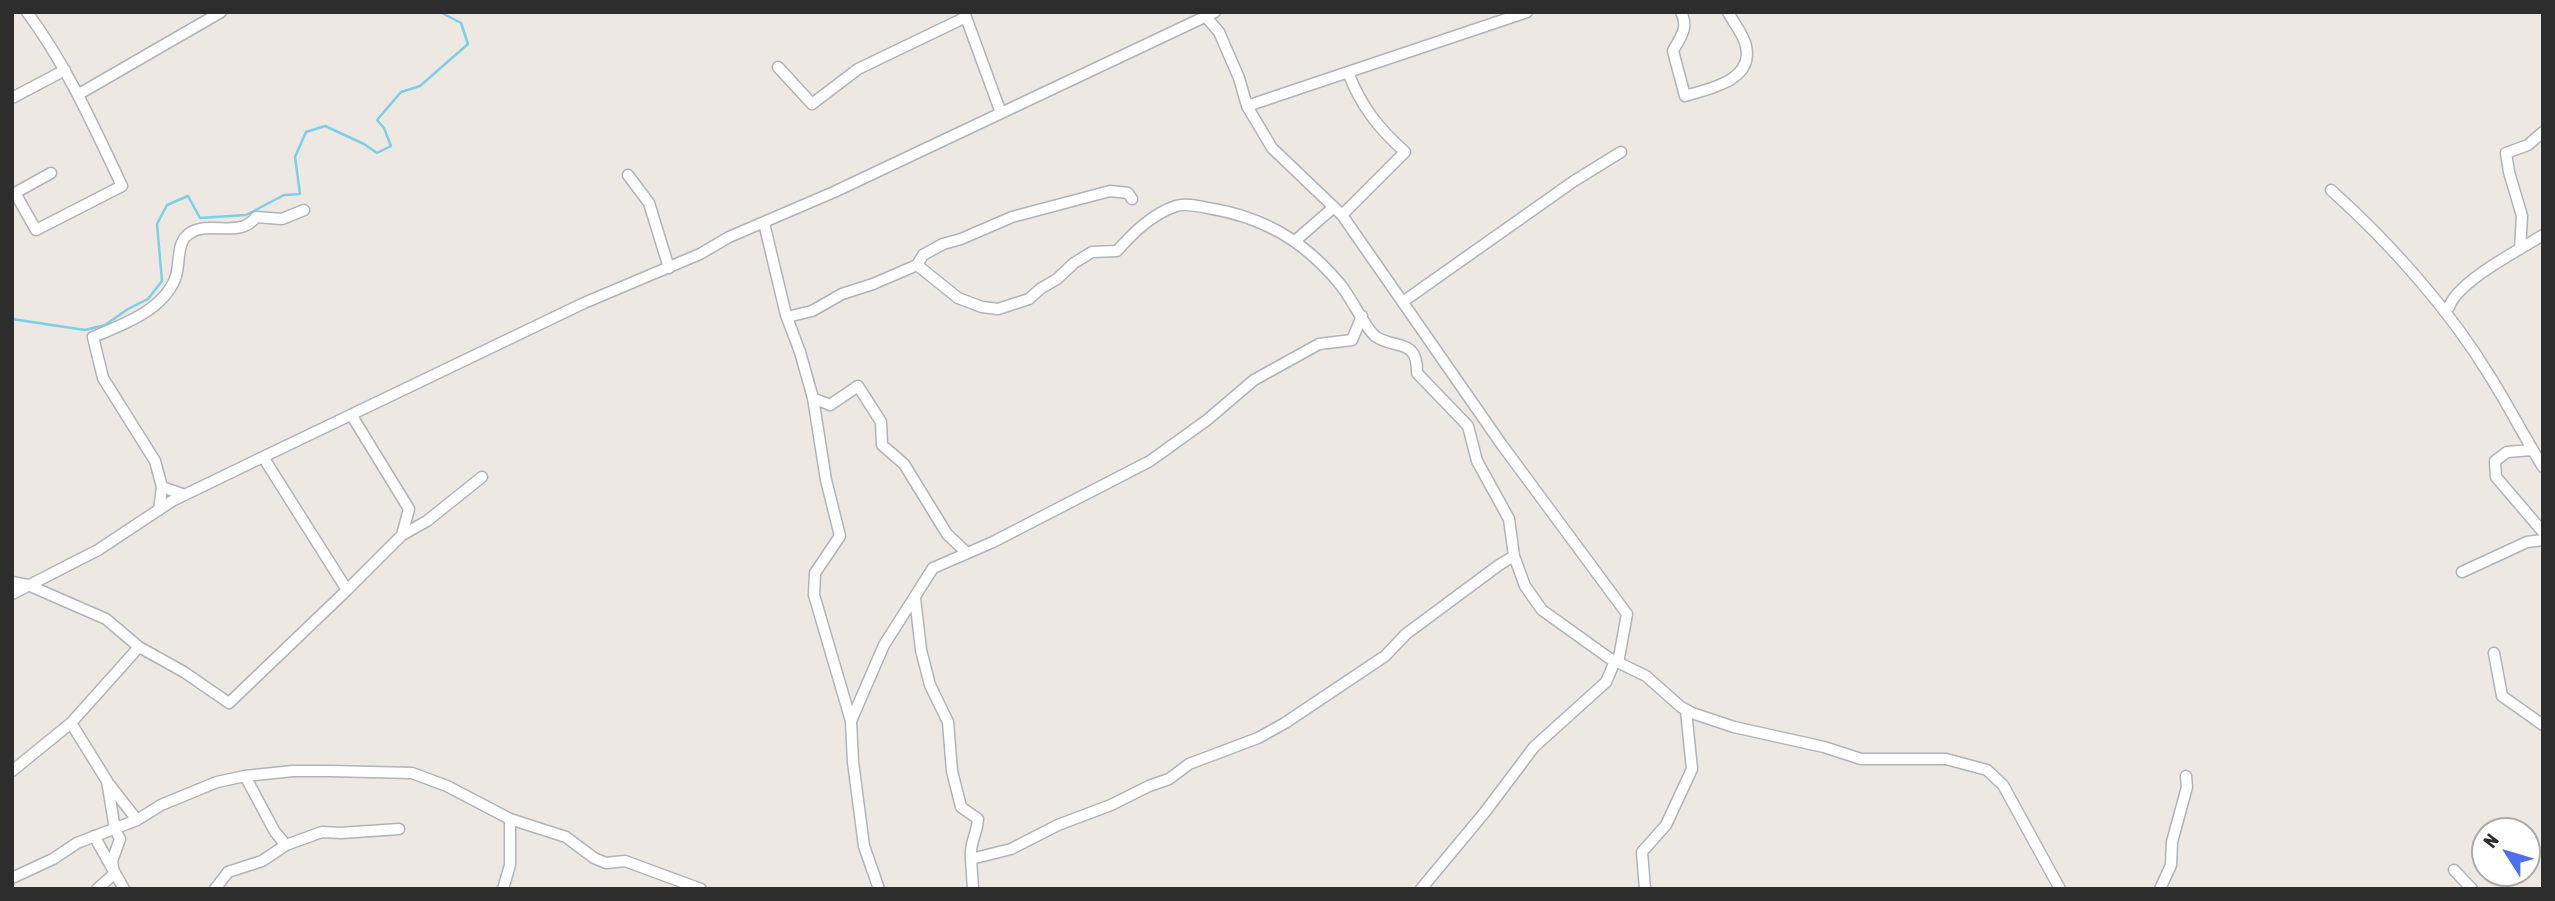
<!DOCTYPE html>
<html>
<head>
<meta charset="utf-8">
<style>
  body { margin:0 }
  #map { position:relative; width:2555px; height:901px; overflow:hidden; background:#ede8e1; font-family:"Asap Condensed",sans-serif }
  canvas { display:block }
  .frame { position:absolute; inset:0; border:14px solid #2d2d2d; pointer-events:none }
  .north { position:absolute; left:2471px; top:817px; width:70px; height:70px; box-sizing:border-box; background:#fff; border:2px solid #ababab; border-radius:50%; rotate:307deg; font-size:19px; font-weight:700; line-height:28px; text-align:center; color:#2d2d2d }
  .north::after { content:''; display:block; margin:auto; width:24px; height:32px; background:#4c70ef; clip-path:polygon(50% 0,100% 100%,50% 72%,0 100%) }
</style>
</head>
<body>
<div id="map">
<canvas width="2555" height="901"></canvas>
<div class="frame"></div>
<div class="north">N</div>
</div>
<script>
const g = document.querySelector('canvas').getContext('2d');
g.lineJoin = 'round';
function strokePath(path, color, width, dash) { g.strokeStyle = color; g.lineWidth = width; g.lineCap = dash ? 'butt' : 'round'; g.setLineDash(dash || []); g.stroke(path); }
strokePath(new Path2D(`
  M12,319L85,330L105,325L128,309L148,299L162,281L157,224L167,205L188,196L200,218L246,215L284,195L300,194L295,157L306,132L325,126L364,144L377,153L391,146L384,128L377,120L401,92L420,86L468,44L461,23L440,12`), '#7bcfe8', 2.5);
const minor = new Path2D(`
  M27,12C67,66 93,125 122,186L36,230L15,193L51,173
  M964,12L1001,113
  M1681,12C1689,28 1681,36 1673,51L1685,96C1708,89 1754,81 1746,46C1744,35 1733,22 1728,12
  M1206,17L1219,32L1239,78L1247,106L1272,148L1342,215L1502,445L1627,614L1618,663
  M778,67L812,104L858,69L966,17
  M79,94L221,12
  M12,98L65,70
  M1247,106L1527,12
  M628,175L649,203L669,268
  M2331,190C2390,243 2450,310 2491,378C2509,407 2525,438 2543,467
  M1342,215L1405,152C1379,129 1360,105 1348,72
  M764,223L786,315L800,352L813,398L830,405L858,386L881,422L882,445L904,464L947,534L966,552
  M1295,241L1334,207
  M2520,249L2522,216L2509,172L2506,153L2528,145L2543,132
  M917,265L958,298L982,307L998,309L1029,299L1040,289L1057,279L1074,263L1092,252L1117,251C1133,233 1152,214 1176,206C1185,203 1198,206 1208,208C1263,217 1303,240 1339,283C1350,295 1365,328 1375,336C1394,350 1418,337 1417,373L1468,426L1477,461L1509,519L1514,556L1525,586L1542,610L1609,658L1646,676L1681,707L1692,713L1734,727L1824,747L1861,759H1946L1987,770L2003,785L2060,889
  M1404,301L1574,181L1621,152
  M2449,307C2458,281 2519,250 2543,235
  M787,317L812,311L842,294L873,284L917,265L923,255L943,244L961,239L1012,217L1110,191L1128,193L1132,199
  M813,398L826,480L840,536L815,573L814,595L851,721
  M2532,450L2507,452L2495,461L2496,477L2543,532
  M162,487L185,495
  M159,510L162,487L155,461L103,378L93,337C122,325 162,311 175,279C181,265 175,242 190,233C210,220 240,239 256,217L282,219L304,210
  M402,535L427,521L482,477
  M2462,572L2527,542L2543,540
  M12,582L28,585L106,619L139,647L184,672L229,703L347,590L263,457
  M347,590L402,535L409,509L352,416
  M12,594L98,550L172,501L263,457L584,303L700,254L729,237L834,192L1215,12
  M915,598L921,650L930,685L948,722L952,771L961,807L978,819C977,835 969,843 971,859
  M2494,653L2502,696L2543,725
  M71,723L107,781L115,829L120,839L112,861L114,874L97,889
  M12,771L71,723L139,647
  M245,776L275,832L286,845L322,832L341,833L399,829
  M109,784L137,820
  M94,836L124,889
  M2454,870L2472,889
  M12,878L53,859L77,843L137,820L161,805L217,782L245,776L293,771H330L412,773L447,786L510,819L566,837L594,858L606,863L625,861L701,889
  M215,889L228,872L262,861L286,845
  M503,889L510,865V819
  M879,889L864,846L853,762L851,721L884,645L933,568L993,542L1150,461L1207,420L1254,380L1319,344L1352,340L1362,316
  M973,889L971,859L1011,849L1058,825L1111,805L1149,786L1169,779L1189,764L1258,738L1285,723L1385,656L1406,634L1499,565L1514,556
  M1421,889L1485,812L1534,747L1606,682L1615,661
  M1645,889L1642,852L1666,825L1692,769L1686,711
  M2160,889L2171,865L2172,842L2187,787L2186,776`);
strokePath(minor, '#b1b3bc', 13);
strokePath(minor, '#fff', 10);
</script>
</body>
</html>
